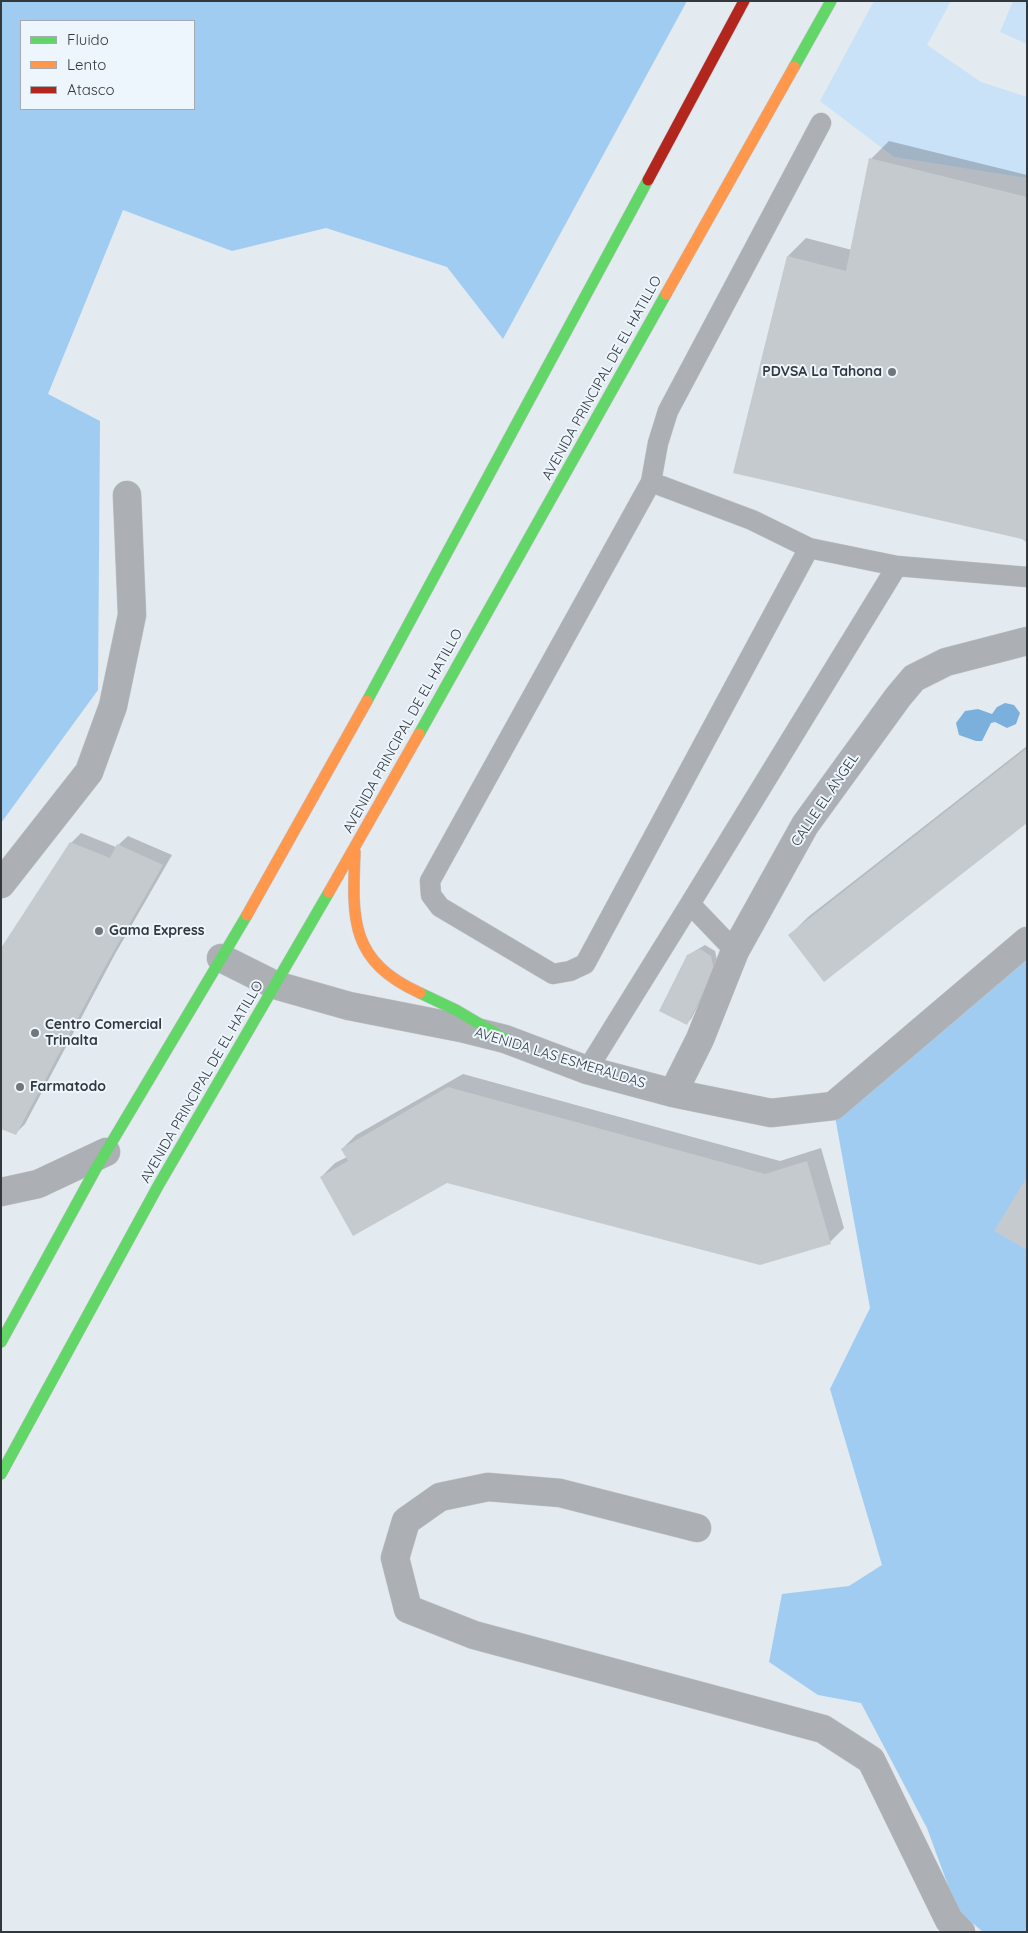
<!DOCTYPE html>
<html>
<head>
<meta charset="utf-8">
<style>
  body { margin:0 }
  #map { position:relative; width:1028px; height:1933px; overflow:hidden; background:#e3eaf0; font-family:Quicksand,sans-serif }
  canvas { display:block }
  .frame { position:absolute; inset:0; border:2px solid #33383c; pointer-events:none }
  .legend { position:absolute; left:20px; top:20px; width:175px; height:90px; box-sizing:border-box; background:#eef6fd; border:1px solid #a3aab0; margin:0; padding:6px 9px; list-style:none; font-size:15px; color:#33383c }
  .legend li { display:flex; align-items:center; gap:10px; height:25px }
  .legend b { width:25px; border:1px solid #a3aab0 }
</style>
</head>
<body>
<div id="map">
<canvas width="1028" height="1933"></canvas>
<div class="frame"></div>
<ul class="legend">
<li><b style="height:6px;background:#63d668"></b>Fluido</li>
<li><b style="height:6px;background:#ff974d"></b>Lento</li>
<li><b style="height:6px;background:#b3261e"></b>Atasco</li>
</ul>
</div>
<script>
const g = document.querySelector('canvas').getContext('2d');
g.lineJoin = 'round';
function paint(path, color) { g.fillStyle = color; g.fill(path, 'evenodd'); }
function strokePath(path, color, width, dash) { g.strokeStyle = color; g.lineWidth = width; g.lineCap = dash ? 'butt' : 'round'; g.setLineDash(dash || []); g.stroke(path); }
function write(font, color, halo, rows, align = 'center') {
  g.font = font + ' Quicksand,sans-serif'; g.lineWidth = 4; g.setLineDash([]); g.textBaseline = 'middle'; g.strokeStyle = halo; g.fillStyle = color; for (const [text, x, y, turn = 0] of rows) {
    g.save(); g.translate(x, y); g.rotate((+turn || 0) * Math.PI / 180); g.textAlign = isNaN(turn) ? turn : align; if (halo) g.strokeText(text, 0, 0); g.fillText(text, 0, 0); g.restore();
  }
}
paint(new Path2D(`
  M874,1H951L927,45L981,82L1027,97V178L894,157L820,101Z
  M1013,1H1027V44L1000,32Z`), '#c9e2f8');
paint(new Path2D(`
  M1,1H687L503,339L447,267L326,228L232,251L123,210L48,394L100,421L98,690L1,823ZM194,21V109H21V21Z
  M1027,941V1932H983L957,1910L927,1828L861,1703L818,1695L769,1662L782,1594L849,1586L882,1565L830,1389L870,1308L833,1106Z`), '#a1ccf1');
paint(new Path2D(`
  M1005,703L1014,705L1020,713L1016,724L1007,728L995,722L991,723L982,741H976L959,735L956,723L965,711L978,709L992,714L997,707Z`), '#7bb0dc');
paint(new Path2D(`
  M889,141L1027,175V541L788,256L806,238L852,250L871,159Z
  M1027,746V822L790,935L808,917Z
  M81,833L116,847L128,836L172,855L115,954L25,1124L15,1134L1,950L71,843Z
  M705,945L715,951L718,965L691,1019L687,1023L688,955Z
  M463,1074L780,1161L821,1148L844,1228L830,1242L447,1181L321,1177L335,1163L347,1157L342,1149L356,1135Z`), '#0003');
paint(new Path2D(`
  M869,158L1027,197V543L1022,539L733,473L787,256L846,271Z
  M1027,748V823L824,982L788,935Z
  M70,842L110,858L117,844L163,865L106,965L16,1135L1,1129V948Z
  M700,949L711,956L714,970L687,1025L659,1011L687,955Z
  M448,1087L765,1174L807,1161L831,1244L760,1265L447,1183L353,1236L320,1177L348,1161L341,1149Z
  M1027,1177V1250L994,1231Z`), '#c5cacf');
const lane = new Path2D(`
  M821,123L668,411L658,443L651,482L752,520L809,548L897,566
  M651,482L430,881L431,895L440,907L553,974L570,971L585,964L809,548
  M735,951L690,904L897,566L1027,577
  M587,1070L690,904`);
const street = new Path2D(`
  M1,884L89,772L113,706L132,615L127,495
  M221,958L275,985L349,1006L461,1028L505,1039L587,1070L673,1093L771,1113L833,1106L1027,941
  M673,1093L700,1039L735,951L805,825L898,697L914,678L946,662L1027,641
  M1,1192L38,1184L106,1152
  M697,1528L560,1493L488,1487L440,1497L406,1521L395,1558L408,1609L474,1635L823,1729L871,1760L949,1920L961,1932`);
const fast = new Path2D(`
  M794,67L831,1
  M367,701L648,180
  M419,734L666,294
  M420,993L456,1010L505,1039
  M1,1342L94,1172L247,915
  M1,1474L158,1186L329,892`);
const slow = new Path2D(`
  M666,294L794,67
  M355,852C352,920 350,961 420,993
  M329,892L419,734
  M247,915L367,701`);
const jam = new Path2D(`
  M648,180L744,1`);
strokePath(lane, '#c1c6cb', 21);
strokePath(street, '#c1c6cb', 29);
strokePath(fast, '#c1c6cb', 12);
strokePath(slow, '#c1c6cb', 12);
strokePath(jam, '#c1c6cb', 12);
strokePath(lane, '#acafb3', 20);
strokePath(street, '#acafb3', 28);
strokePath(fast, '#63d668', 11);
strokePath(slow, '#ff974d', 11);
strokePath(jam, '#b3261e', 11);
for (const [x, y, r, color] of [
  [892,372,5,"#71767b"],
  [99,931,5,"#71767b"],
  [35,1033,5,"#71767b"],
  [20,1087,5,"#71767b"]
]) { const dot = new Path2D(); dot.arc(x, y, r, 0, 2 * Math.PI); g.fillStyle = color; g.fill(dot); strokePath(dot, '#eef6fd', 2); }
write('bold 14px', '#33383c', '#eef6fd', [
  ["PDVSA La Tahona",882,372,"right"],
  ["Gama Express",109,931],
  ["Centro Comercial",45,1025],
  ["Trinalta",45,1041],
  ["Farmatodo",30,1087]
], 'left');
write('14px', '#33383c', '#eef6fd', [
  ["AVENIDA PRINCIPAL DE EL HATILLO",602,378,-61],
  ["AVENIDA PRINCIPAL DE EL HATILLO",403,731,-61],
  ["CALLE EL ÁNGEL",825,800,-56],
  ["AVENIDA LAS ESMERALDAS",560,1058,17],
  ["AVENIDA PRINCIPAL DE EL HATILLO",202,1082,-60]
]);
</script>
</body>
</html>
